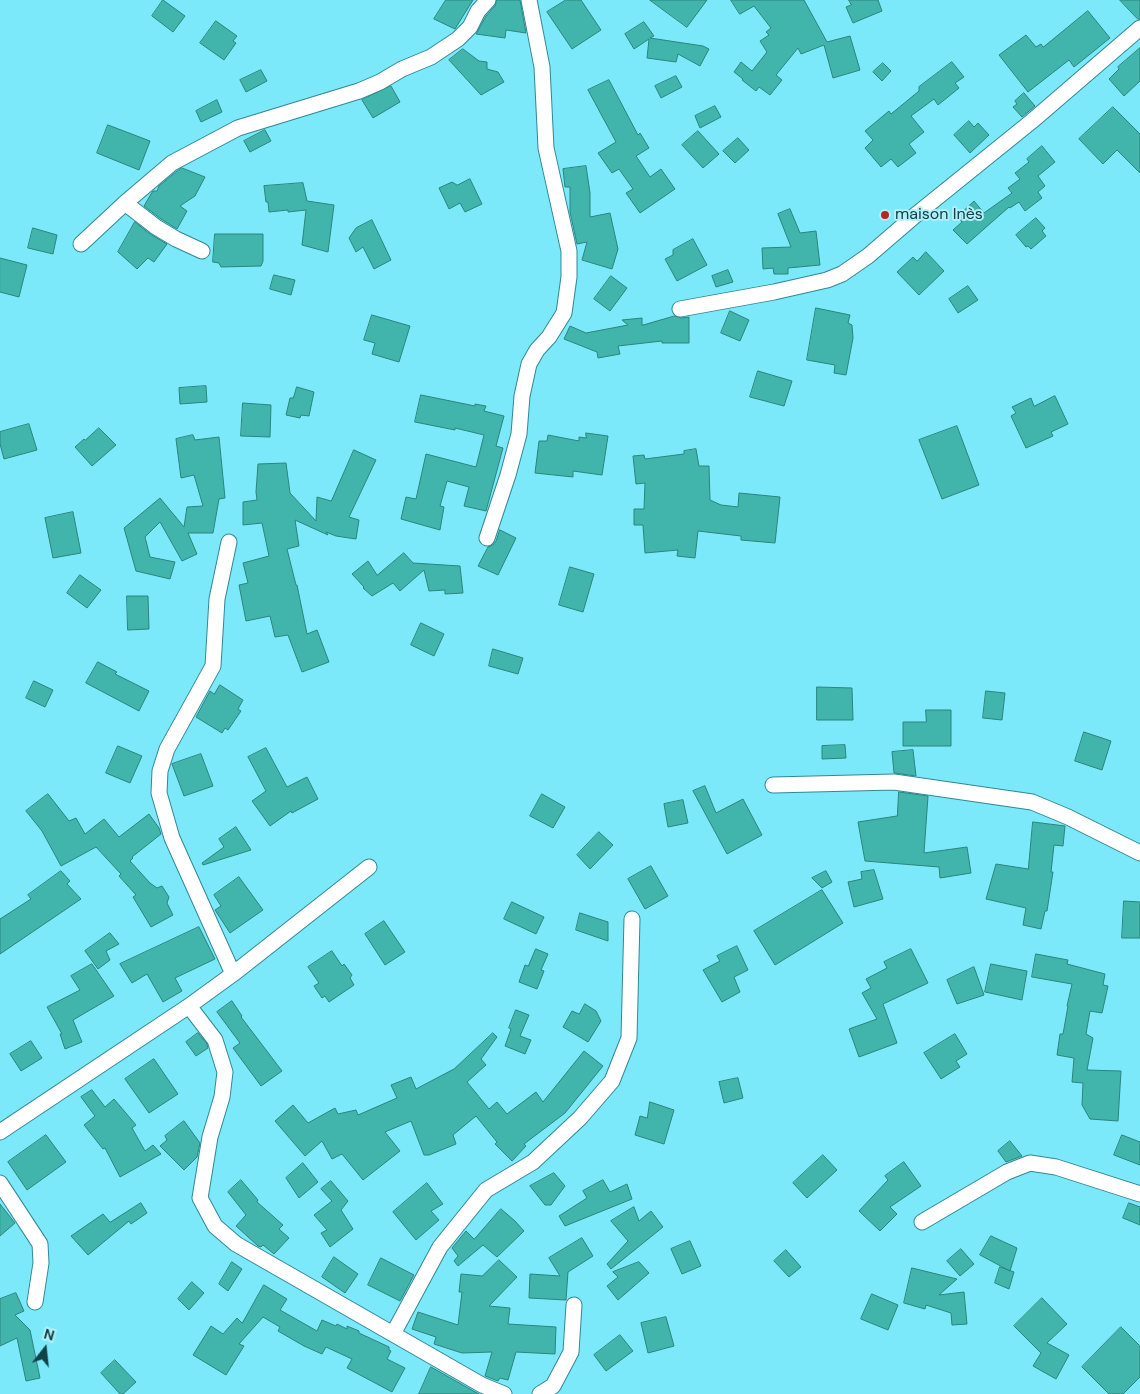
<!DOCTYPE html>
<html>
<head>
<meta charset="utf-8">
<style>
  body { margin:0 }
  #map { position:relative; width:1140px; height:1394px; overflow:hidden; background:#7be9f9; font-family:"DM Sans",sans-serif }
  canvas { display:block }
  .north { position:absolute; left:20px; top:1324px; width:50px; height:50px; -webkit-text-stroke:4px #b2eff8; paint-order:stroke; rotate:16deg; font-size:14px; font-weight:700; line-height:20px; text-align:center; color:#104248 }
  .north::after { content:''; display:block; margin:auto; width:18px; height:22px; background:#104248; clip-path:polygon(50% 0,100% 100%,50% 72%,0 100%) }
</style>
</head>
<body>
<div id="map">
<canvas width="1140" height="1394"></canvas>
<div class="north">N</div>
</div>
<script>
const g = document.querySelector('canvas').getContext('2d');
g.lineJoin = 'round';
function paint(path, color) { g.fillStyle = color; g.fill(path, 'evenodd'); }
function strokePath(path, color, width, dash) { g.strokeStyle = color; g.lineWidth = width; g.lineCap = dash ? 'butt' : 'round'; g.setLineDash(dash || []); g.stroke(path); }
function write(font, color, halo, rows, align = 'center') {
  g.font = font + ' "DM Sans",sans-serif'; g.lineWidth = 4; g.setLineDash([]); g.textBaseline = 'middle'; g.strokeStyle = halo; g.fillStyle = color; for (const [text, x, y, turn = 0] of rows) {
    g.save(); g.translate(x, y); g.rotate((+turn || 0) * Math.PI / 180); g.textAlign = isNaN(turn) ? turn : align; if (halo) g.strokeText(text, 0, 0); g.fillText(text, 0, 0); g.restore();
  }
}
const building = new Path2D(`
  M163,0L185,16L173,32L152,16Z
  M446,0H473L455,29L434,19Z
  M497,0H520L526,33L506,30L505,38L476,34L486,16L495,6Z
  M566,0H581L601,30L572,49L547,12Z
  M650,0H707L687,27Z
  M731,0H804L827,42L850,36L860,70L833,78L824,45L801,54L798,48L776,75L782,80L770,95L759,87L756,91L742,80L743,79L734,72L741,62L752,71L767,52L760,41L769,35L766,32L771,28L754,6L740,14Z
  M849,0H878L882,11L853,23L846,7L851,5Z
  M1120,0H1140V19H1138Z
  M1088,11L1110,38L1074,67L1069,60L1028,92L999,55L1026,35L1036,47L1041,44L1043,47Z
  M216,21L237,36L233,41L236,43L224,60L200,43Z
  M644,22L654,36L650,38L703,46L709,49L700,66L678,54L676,62L647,58L649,39L634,49L625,34Z
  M1140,48V81L1124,96L1109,79L1119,69L1118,67Z
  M463,49L479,61L487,62V69L498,72L504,82L481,95L449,60Z
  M952,62L964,77L955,83L959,88L938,105L934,99L911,116L924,132L909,144L916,153L898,167L891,159L881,167L865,148L873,140L865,131L889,111L891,114L919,91V87Z
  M883,63L891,71L882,81L873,72Z
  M261,70L267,81L246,92L240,80Z
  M676,76L682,87L661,98L655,86Z
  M609,80L638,135L640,133L649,148L636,156L650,177L661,169L675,189L640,213L626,193L633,189L619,169L612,173L598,153L616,142L588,90Z
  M391,86L400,102L373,118L362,100Z
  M1024,93L1035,106L1022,117L1013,107L1017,104L1015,101Z
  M217,100L222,112L201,122L196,111Z
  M715,106L721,117L700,128L695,116Z
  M1113,107L1140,134V173L1117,150L1103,164L1079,139Z
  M969,121L974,127L978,123L989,135L970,153L954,135Z
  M108,125L150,141L139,170L97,153Z
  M265,130L271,141L250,152L244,141Z
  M698,131L719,154L703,168L682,145Z
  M738,138L749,150L735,163L723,151Z
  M1042,146L1055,162L1038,176L1045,186L1038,192L1042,198L1025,211L1019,202L1010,208L1009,207L967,244L953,230L962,222L957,217L974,201L984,213L1012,193L1008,188L1020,179L1015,173L1029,162L1027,159Z
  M586,166L590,193V217L610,213L618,249L612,269L582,260L587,242L577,244L570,212V187H565L563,169Z
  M182,168L205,177L195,196L180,206L187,211L177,229L161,219L144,206L151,194L153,191H157L159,186L177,171Z
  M470,179L482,204L465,212L460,203L449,209L439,188L452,182L457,185Z
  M303,183L307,201L334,205L328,252L302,245L306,210L288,212V210L269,212L268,202H266L264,186Z
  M790,209L800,233L816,231L820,265L788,268V274H774L773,268L763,269L762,248L791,247L778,214Z
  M1036,218L1045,228L1042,231L1046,236L1031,249L1028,246L1026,247L1016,235Z
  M372,220L391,260L374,269L363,247L356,252L349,238L356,228Z
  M135,222L150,234L167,244L154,262L148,258L137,269L118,252Z
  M33,228L57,235L53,254L28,248Z
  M215,234H263V261L261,266L221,267L219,263L213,262Z
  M693,239L707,265L677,281L665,259L673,255V250Z
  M926,252L944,271L919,295L897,272L913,257L917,261Z
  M0,258L27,265L19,297L0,292Z
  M728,270L733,282L716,287L712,276Z
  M274,275L295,280L291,295L270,289Z
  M611,276L627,288L610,311L594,299Z
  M968,286L978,300L958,313L949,299Z
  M816,308L850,315L848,323L852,325L853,338L846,375L834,373L835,365L807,360Z
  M730,311L749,320L740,341L721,333Z
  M372,315L410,326L399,362L372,354L375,343L364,340Z
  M675,316L681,318L689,317V343H662V341L618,346L620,354L598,358L597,352L564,339L570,326L586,333L628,325L622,320L642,318V325Z
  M758,371L792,381L784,406L750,397Z
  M206,386L207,402L180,404L179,388Z
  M297,387L314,392L309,416L301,415L300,418L286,415L290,398H293Z
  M421,395L475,406V404L486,406L484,411L504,416L496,446L503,448L486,511L464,506L469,487L447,481L440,506L444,507L440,530L401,519L406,497L416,499L426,454L476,467L484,435L455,428V430L415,422Z
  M1055,396L1068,424L1051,432L1053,436L1026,448L1011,416L1016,413L1012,407L1031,398L1034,406Z
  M243,403L271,405L270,437L241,436Z
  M29,424L37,450L4,459L0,444V432Z
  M957,426L979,485L942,499L919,440Z
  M99,428L116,445L92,466L75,447L84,439L85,440Z
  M586,433L608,436L602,475L573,471V477L535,473L539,441H547L548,435L579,441V437L586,438Z
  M193,435L195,440L219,437L225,498L219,499L213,533H188L197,554L182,561L160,522L145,537L150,557L175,562L170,579L136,571L124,528L160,498L184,527L187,507L203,506L194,475L181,478L176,439Z
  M696,449L699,466H709L710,500L721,505L738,507L739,493L780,497L775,543L741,540V536L698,531L695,558L677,556L678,550L645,553L643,525H634V509H644L645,483L636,484L633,456L644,455L645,459L684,454V451Z
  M354,450L376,460L349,517L359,520L356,539L336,536L326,532L328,535L295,520L299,546L287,549L296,585H297L307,634L317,630L329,662L302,672L288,635L275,637L270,616L246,621L239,585L248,583L243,563L269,556L262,523L243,525V502L257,500L256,492L258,464L286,463L290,493L316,521L317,497L331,501Z
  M73,512L81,553L53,558L45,518Z
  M500,530L516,538L498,575L478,566L488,547L493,545L496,541Z
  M404,553L413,563L460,566L463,593L445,594V590L429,591L424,570L400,591L393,583L372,596L363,588L364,587L352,574L368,561L377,575Z
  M570,567L594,574L583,612L559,605Z
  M80,575L101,590L87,608L67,593Z
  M127,596H148L149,629L128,630Z
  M421,623L444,634L434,656L411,645Z
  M493,649L523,658L518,674L489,666Z
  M98,662L117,672L115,674L149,691L139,711L86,683Z
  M34,681L53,690L45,707L26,698Z
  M220,685L243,700L238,709L241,711L228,730L225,728L222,733L196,717L210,691L214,694Z
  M817,687L852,688L853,720H817Z
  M986,691L1005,693L1002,720L983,718Z
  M926,710H951V746H903V722H926Z
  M1084,732L1111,741L1102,770L1075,761Z
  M845,745L846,758L822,759V746Z
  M118,746L142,756L130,783L106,773Z
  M266,748L287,787L307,777L318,799L292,813L291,811L270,826L252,801L266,791L248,757Z
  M913,750L916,776L894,773L892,752Z
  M201,754L213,786L184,796L172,764Z
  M705,786L716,813L743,799L762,835L727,854L693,791Z
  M899,792L928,796L924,853L967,847L971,873L940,878L939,867L865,861L858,822L897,816Z
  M48,794L69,821L76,818L85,834L104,819L119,837L149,814L159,828L161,834L132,857L133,858L130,861L150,883L157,888L162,886L169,897L167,903L173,915L151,927L133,897L136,895L119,876L121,874L96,847L61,866L42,831L26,811Z
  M542,794L565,807L553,828L530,816Z
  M683,800L688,823L668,827L664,804Z
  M1033,822L1065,826L1063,846L1054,845L1051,872H1053L1047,911H1045L1041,929L1023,925L1026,908L986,899L996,864L1028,869Z
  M236,827L251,850L203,865L202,863L224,847L219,839Z
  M599,832L613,845L590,869L577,855Z
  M651,866L668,896L645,909L628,879Z
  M874,870L883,899L854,907L848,882L862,879L861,872Z
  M61,871L70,881L67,884L81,899L0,954V919L31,899L28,895Z
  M826,871L832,882L822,888L812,878Z
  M239,877L263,910L230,933L215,910L221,906L214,895Z
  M822,890L843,923L775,965L754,931Z
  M1124,901L1140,902V938H1122Z
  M512,902L544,917L536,934L504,919Z
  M580,913L608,922V941L576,930Z
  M384,921L405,952L385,965L365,934Z
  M199,927L215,959L175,978L182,991L163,1002L147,974L132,983L120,964Z
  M110,933L119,944L106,951L110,960L98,969L85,951Z
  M737,946L748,970L734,977L740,992L722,1002L703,970L720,961L717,956Z
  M536,949L548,954L541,970L544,971L537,989L519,982L525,965L528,966Z
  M911,949L928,983L883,1004L897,1043L859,1057L849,1029L877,1019L862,993L871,988L866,979L887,968L884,962Z
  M332,951L342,966L344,964L352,975L350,978L354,985L329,1002L325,996L322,998L314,986L319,983L308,967Z
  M1036,954L1068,960L1067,964L1105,974L1103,985L1108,986L1102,1013L1090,1011L1086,1034L1093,1038L1087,1070L1121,1071L1118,1121L1090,1119L1082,1105L1083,1083L1072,1082L1074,1058L1057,1055L1060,1034H1063L1068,1006H1067L1072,984L1032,977Z
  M92,964L114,996L73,1020L82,1042L65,1049L60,1034H62L47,1007L80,990L71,976Z
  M991,964L1027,971L1022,1000L985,992Z
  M974,967L984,995L957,1004L947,980Z
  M232,1001L242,1016L241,1017L282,1071L261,1086L233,1048L240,1043L217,1012Z
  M585,1004L596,1011L601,1021L588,1042L563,1027L572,1011L579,1014Z
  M516,1010L529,1015L520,1036L531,1040L525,1054L505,1046L511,1029L509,1028Z
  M198,1033L207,1044L208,1048L196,1056L186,1042Z
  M493,1033L497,1037L481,1059L486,1065L467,1082L489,1109L497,1102L507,1114L536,1092L543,1102L584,1051L603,1066L565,1113L524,1144L526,1146L512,1161L495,1144L497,1142L476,1116L453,1135L456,1144L429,1155H424L411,1121L385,1132L400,1151L363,1180L342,1154L332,1159L322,1141L305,1156L275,1121L293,1105L308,1123L335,1108L338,1114L356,1110L358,1115L397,1098L391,1085L411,1077L416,1089L454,1069Z
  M955,1034L967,1054L956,1061L960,1067L941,1079L924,1053Z
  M31,1041L42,1058L21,1071L10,1054Z
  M154,1059L178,1094L149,1113L125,1079Z
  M738,1078L743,1098L724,1103L719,1082Z
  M92,1090L105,1107L114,1099L136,1125L132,1128L145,1151L153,1145L161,1154L120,1177L105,1148L103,1149L84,1125L95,1116L81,1097Z
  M650,1102L674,1110L664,1144L635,1135L640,1116L647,1118Z
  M184,1121L200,1143L197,1157L184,1170L160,1146L167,1140L165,1136Z
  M46,1135L66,1162L27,1190L8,1162Z
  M1122,1135L1140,1142V1165L1114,1155Z
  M1010,1141L1022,1156L1006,1162L998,1151Z
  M823,1155L837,1170L807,1198L793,1183Z
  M904,1162L921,1186L890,1207L897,1214L880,1231L859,1211L888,1180L885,1176Z
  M303,1163L318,1182L299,1198L286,1178Z
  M554,1173L565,1186L551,1205H545L530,1186Z
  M241,1180L258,1200L257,1202L283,1225L279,1229L289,1238L274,1254L263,1245L261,1247L258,1246L236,1226L246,1215L228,1192Z
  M603,1180L610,1192L627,1184L632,1199L565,1226L559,1216L587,1198L583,1191Z
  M331,1181L348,1201L341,1210L353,1229L330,1247L321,1233L327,1230L314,1215L332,1201L321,1189Z
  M427,1183L443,1204L431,1211L439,1220L416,1240L393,1212Z
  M141,1203L147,1213L131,1224L129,1221L88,1255L71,1236L103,1214L110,1222Z
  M1129,1203L1140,1207V1225L1123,1218Z
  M0,1204L15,1223L0,1236Z
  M634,1207L639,1221L651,1211L663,1227L611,1269L607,1264L628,1241L611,1221Z
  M501,1209L515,1221L524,1231L497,1257L483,1245L458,1266L454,1261L458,1256L452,1248L466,1231L474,1239Z
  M991,1236L1017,1248L1010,1271L980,1255Z
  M582,1238L593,1256L568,1272L566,1300L529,1298L530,1274L560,1276L549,1258Z
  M690,1241L701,1266L682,1274L671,1249Z
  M961,1249L974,1264L960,1276L947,1261Z
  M786,1250L801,1267L789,1277L774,1261Z
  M334,1257L358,1274L345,1293L322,1277Z
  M381,1258L414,1275L400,1301L368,1285Z
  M499,1260L517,1277L489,1306L510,1308L508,1324L556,1327L555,1354L516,1352L508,1380L500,1378L498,1381L485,1376L492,1352L462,1353L434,1344L436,1337L412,1329L418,1312L458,1325L462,1292H459L461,1274L482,1276Z
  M232,1262L242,1269L228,1291L219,1284Z
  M639,1262L649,1273L618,1300L607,1286L618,1277L613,1272Z
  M1000,1267L1014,1272L1009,1289L995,1283Z
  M912,1268L957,1279L939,1295L964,1292L967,1324L952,1325L951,1313L926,1305L925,1309L904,1303Z
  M192,1282L204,1293L189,1310L178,1299Z
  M264,1285L287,1299L280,1310L317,1331L322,1320L336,1326L337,1324L347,1329V1326L359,1331V1333L389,1347V1350L391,1351L387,1359L405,1368L392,1392L347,1368L352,1359L326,1347L322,1354L304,1346L278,1331L280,1327L263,1317L239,1344L244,1346L226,1375L193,1355L211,1326L223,1334L237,1318L242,1323Z
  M16,1293L24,1311L15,1315L30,1330L40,1378L26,1381L17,1338L0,1346V1299Z
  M872,1294L898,1305L888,1330L861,1319Z
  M1042,1298L1067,1324L1047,1343L1069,1355L1056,1379L1033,1366L1041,1353L1014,1326Z
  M666,1317L674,1346L648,1353L641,1323Z
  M1121,1327L1140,1346V1377L1123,1394H1109L1082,1367Z
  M620,1335L633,1351L606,1371L594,1355Z
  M115,1360L136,1382L123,1394H120L101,1373Z
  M431,1367L477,1393L479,1394H419Z`);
paint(building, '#41b5ac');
strokePath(building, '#2c847d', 1);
const minor = new Path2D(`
  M125,203L156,227L176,239L202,251
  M81,244L125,203L172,163L238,128L359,91L380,82L402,69L431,57L458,39L470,27L478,11L488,0
  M680,309L774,292L827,280L842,274L868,256L918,213L1032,121L1140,28
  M487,538L508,475L519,434L522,396L529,364L537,350L549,337L564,313L569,277V251L546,148L542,67L529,0
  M229,542L217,599L213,666L167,749L160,771L159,793L172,838L233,974
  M773,785L894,782L1032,802L1068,817L1140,853
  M189,1006L215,1040L225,1072L222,1097L210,1137L200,1198L215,1226L236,1244L482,1385L504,1394
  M0,1132L189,1006L233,974L369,867
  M0,1183L40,1244L41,1263L35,1302
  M922,1222L1007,1172L1030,1163L1056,1167L1140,1194
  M393,1334L440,1247L486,1190L533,1162L580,1118L612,1081L629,1038L632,919
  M540,1394L553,1386L571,1352L574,1305`);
strokePath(minor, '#328894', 17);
strokePath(minor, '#fff', 15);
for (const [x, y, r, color] of [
  [885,215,5,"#b62722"]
]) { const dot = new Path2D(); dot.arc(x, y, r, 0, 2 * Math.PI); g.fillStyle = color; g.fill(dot); strokePath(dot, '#b2eff8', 2); }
write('16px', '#104248', '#b2eff8', [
  ["maison Inès",895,215]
], 'left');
</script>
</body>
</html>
